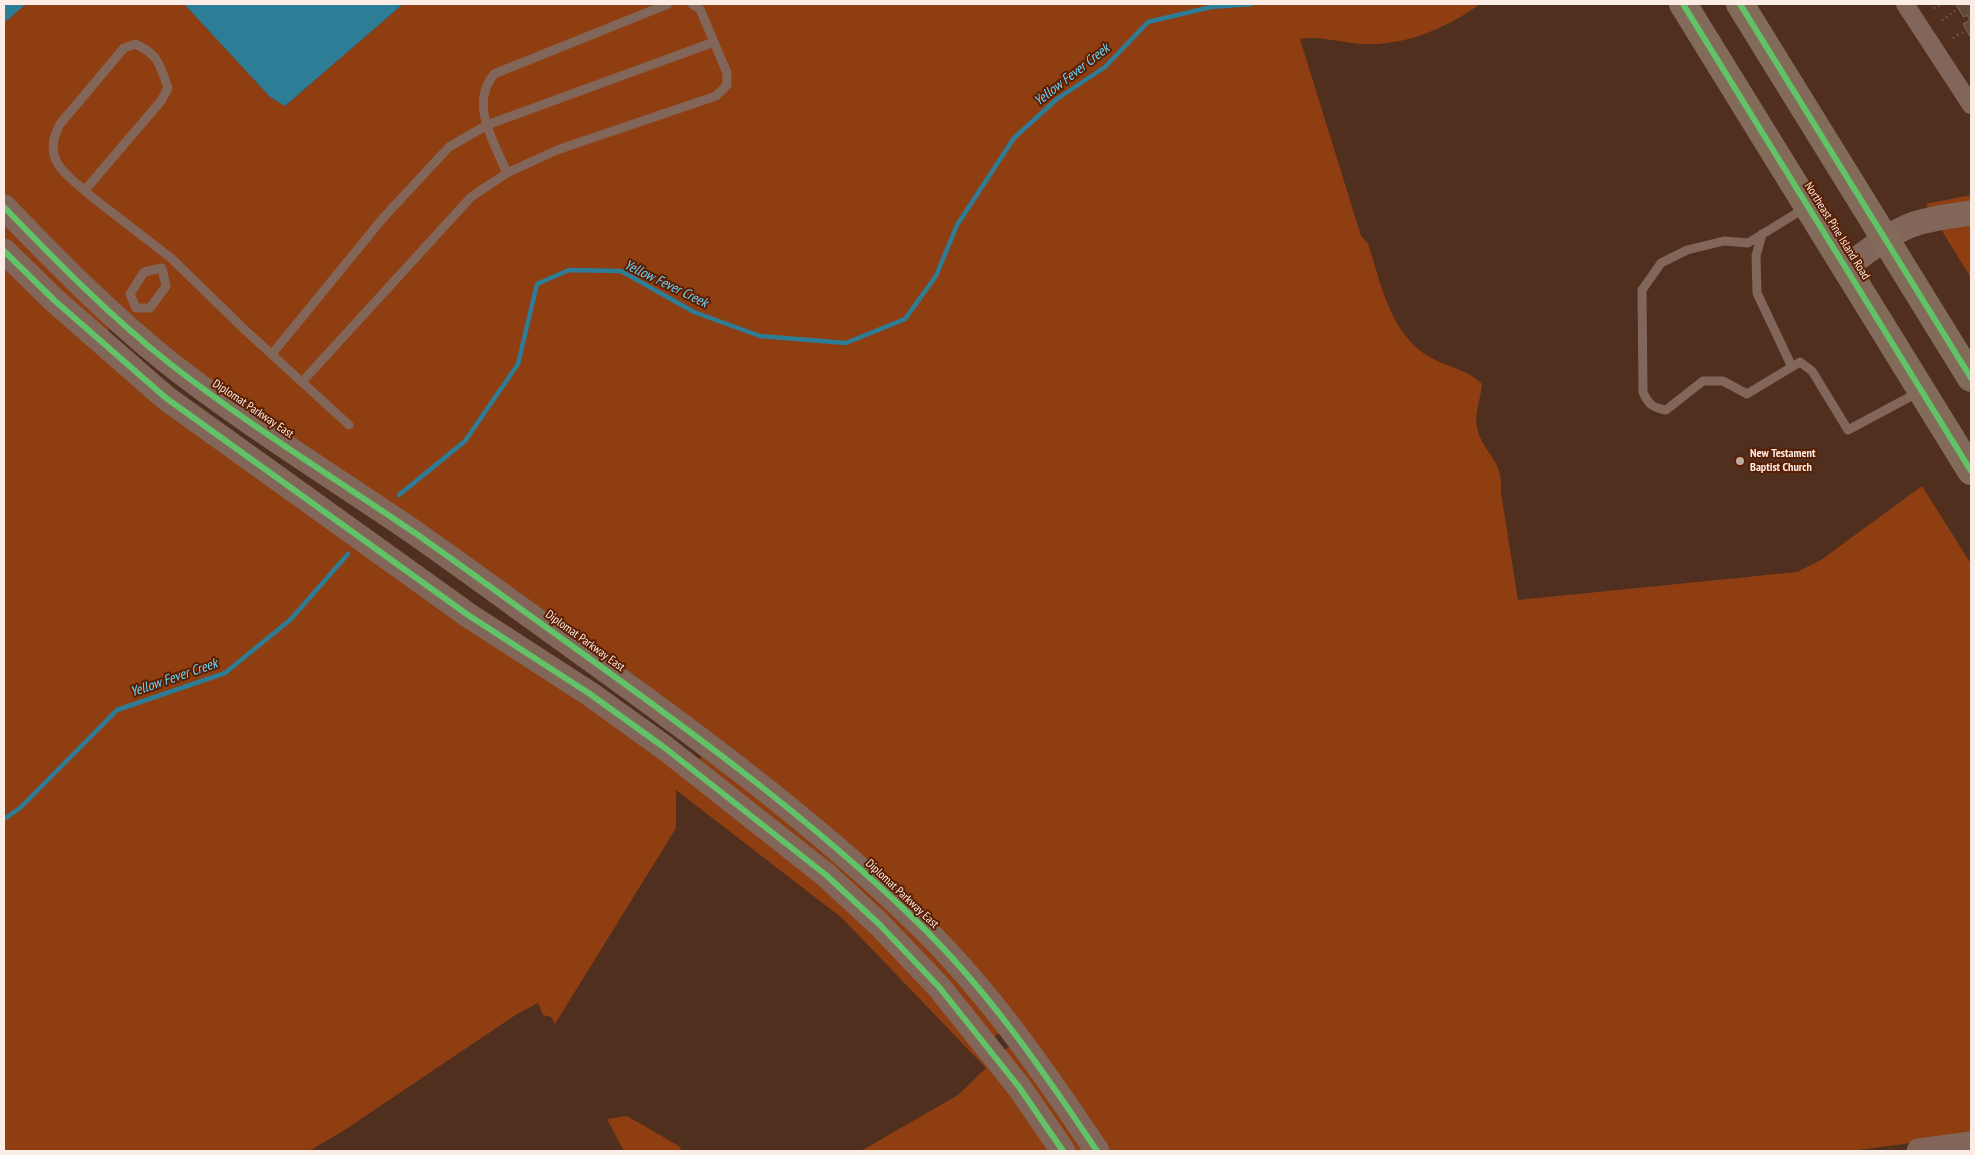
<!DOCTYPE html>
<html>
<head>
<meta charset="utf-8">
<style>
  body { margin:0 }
  #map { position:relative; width:1975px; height:1155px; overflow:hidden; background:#512f1e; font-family:"PT Sans Narrow",sans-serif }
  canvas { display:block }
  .frame { position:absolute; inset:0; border:5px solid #fcece6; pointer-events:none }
</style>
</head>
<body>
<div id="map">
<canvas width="1975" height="1155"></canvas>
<div class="frame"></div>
</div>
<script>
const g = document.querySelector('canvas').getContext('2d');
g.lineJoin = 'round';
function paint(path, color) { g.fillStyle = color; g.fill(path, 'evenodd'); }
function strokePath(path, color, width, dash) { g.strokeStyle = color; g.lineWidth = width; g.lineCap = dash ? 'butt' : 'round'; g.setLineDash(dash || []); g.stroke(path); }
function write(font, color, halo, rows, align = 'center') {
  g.font = font + ' "PT Sans Narrow",sans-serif'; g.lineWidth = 4; g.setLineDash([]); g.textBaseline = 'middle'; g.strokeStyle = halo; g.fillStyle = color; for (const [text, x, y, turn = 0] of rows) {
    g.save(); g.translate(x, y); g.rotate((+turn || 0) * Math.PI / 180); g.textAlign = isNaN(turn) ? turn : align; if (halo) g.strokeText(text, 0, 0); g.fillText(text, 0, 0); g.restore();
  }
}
paint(new Path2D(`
  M26,4H184L270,97L285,106L403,4H1480C1449,27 1405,46 1365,44C1344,44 1321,35 1300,39L1361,236L1368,244C1381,283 1390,333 1428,356C1446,367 1467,369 1482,384C1481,398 1474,414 1477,427C1482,454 1504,458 1501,493L1518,600L1797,572L1821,560L1922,486L1971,564V1135L1850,1151H1108L920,912L174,356L4,195V23Z
  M1971,195V205L1930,211L1926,204Z
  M4,220L112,325L105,334L4,239Z
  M1971,221V278L1939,226Z
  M4,263L584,701L819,881L932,992L1053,1151H861L958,1095L986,1068L842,918L676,790V828L555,1024L551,1017L543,1015L538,1003L517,1014L343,1131L309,1151H4Z
  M704,753L907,924L1001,1032L992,1038L697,763Z
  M1012,1045L1087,1151H1074L1002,1052Z
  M627,1116L679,1146L682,1151H624L607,1119Z`), '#8f3e11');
paint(new Path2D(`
  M4,4H26L4,23Z
  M184,4H403L285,106L270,97Z`), '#2d7d97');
strokePath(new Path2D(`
  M399,495L465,441L518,364L537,284L569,270L621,271L694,312L760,336L846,343L905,319L936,276L957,225L1014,138L1057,99L1105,67L1148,22L1211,7L1252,4
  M4,819L20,808L117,710L225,673L290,620L348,554`), '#2d7d97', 4.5);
const building = new Path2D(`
  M1956,4H1971V38L1963,24L1970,20L1967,15L1964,17Z`);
paint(building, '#624a38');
strokePath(building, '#816754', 1);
strokePath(new Path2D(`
  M1934,8L1942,4
  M1942,20L1959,8
  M1953,38L1966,30
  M1970,66H1971`), '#81685c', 2.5, [1, 4]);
strokePath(new Path2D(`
  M507,173C494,142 469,104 494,74L668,4
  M85,190L161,101L168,88C160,66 159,54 135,44L124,48L60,124C40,161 67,174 92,197L171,258L245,330L349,425
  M1805,208L1748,243L1724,241L1687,250L1661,263L1642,290L1643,392C1648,404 1653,408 1666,410L1703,381H1723L1747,394L1800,362L1812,371L1848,430L1919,392
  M1762,234L1756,256L1757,293L1792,367
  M162,268L166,286L150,308H136L130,294L144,272Z
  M272,354L383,218L449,147L487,125L714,42
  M302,382L471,197L507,173L557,150L716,96L727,85V73L700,9L692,4`), '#83665a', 9);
strokePath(new Path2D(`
  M1905,4L1971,105`), '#83665a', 18);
strokePath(new Path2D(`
  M4,207C56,261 110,316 169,363C247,424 333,477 415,533C469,571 522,610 575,648C692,732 808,817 912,917C984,985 1042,1069 1097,1151
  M4,251L54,300L166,398L468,615L590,694L665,748L826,875L879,924L939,987L1019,1087L1063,1151
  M1846,267C1867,252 1889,233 1914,224C1933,218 1952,216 1971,213
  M1919,1151L1971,1144`), '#83665a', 25);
strokePath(new Path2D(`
  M1683,4L1971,471
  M1740,4L1971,378`), '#836b5a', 28);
strokePath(new Path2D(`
  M1683,4L1971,471
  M1740,4L1971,378
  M4,207C56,261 110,316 169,363C247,424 333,477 415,533C469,571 522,610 575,648C692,732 808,817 912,917C984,985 1042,1069 1097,1151
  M4,251L54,300L166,398L468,615L590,694L665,748L826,875L879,924L939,987L1019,1087L1063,1151`), '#61c268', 6);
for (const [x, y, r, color] of [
  [1740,461,5,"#c0aaa0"]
]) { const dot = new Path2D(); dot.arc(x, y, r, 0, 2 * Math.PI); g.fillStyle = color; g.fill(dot); strokePath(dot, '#5a1e00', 2); }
write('12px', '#fcece6', '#5a1e00', [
  ["Northeast Pine Island Road",1837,231,58],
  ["Diplomat Parkway East",253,409,34],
  ["Diplomat Parkway East",585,641,36],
  ["Diplomat Parkway East",902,894,43]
]);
write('bold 12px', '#fcece6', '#5a1e00', [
  ["New Testament",1750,454],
  ["Baptist Church",1750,468]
], 'left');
write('italic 14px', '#6ad5fc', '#5a1e00', [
  ["Yellow Fever Creek",1072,75,-38],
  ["Yellow Fever Creek",666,284,26],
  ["Yellow Fever Creek",174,678,-19]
]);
</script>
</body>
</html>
